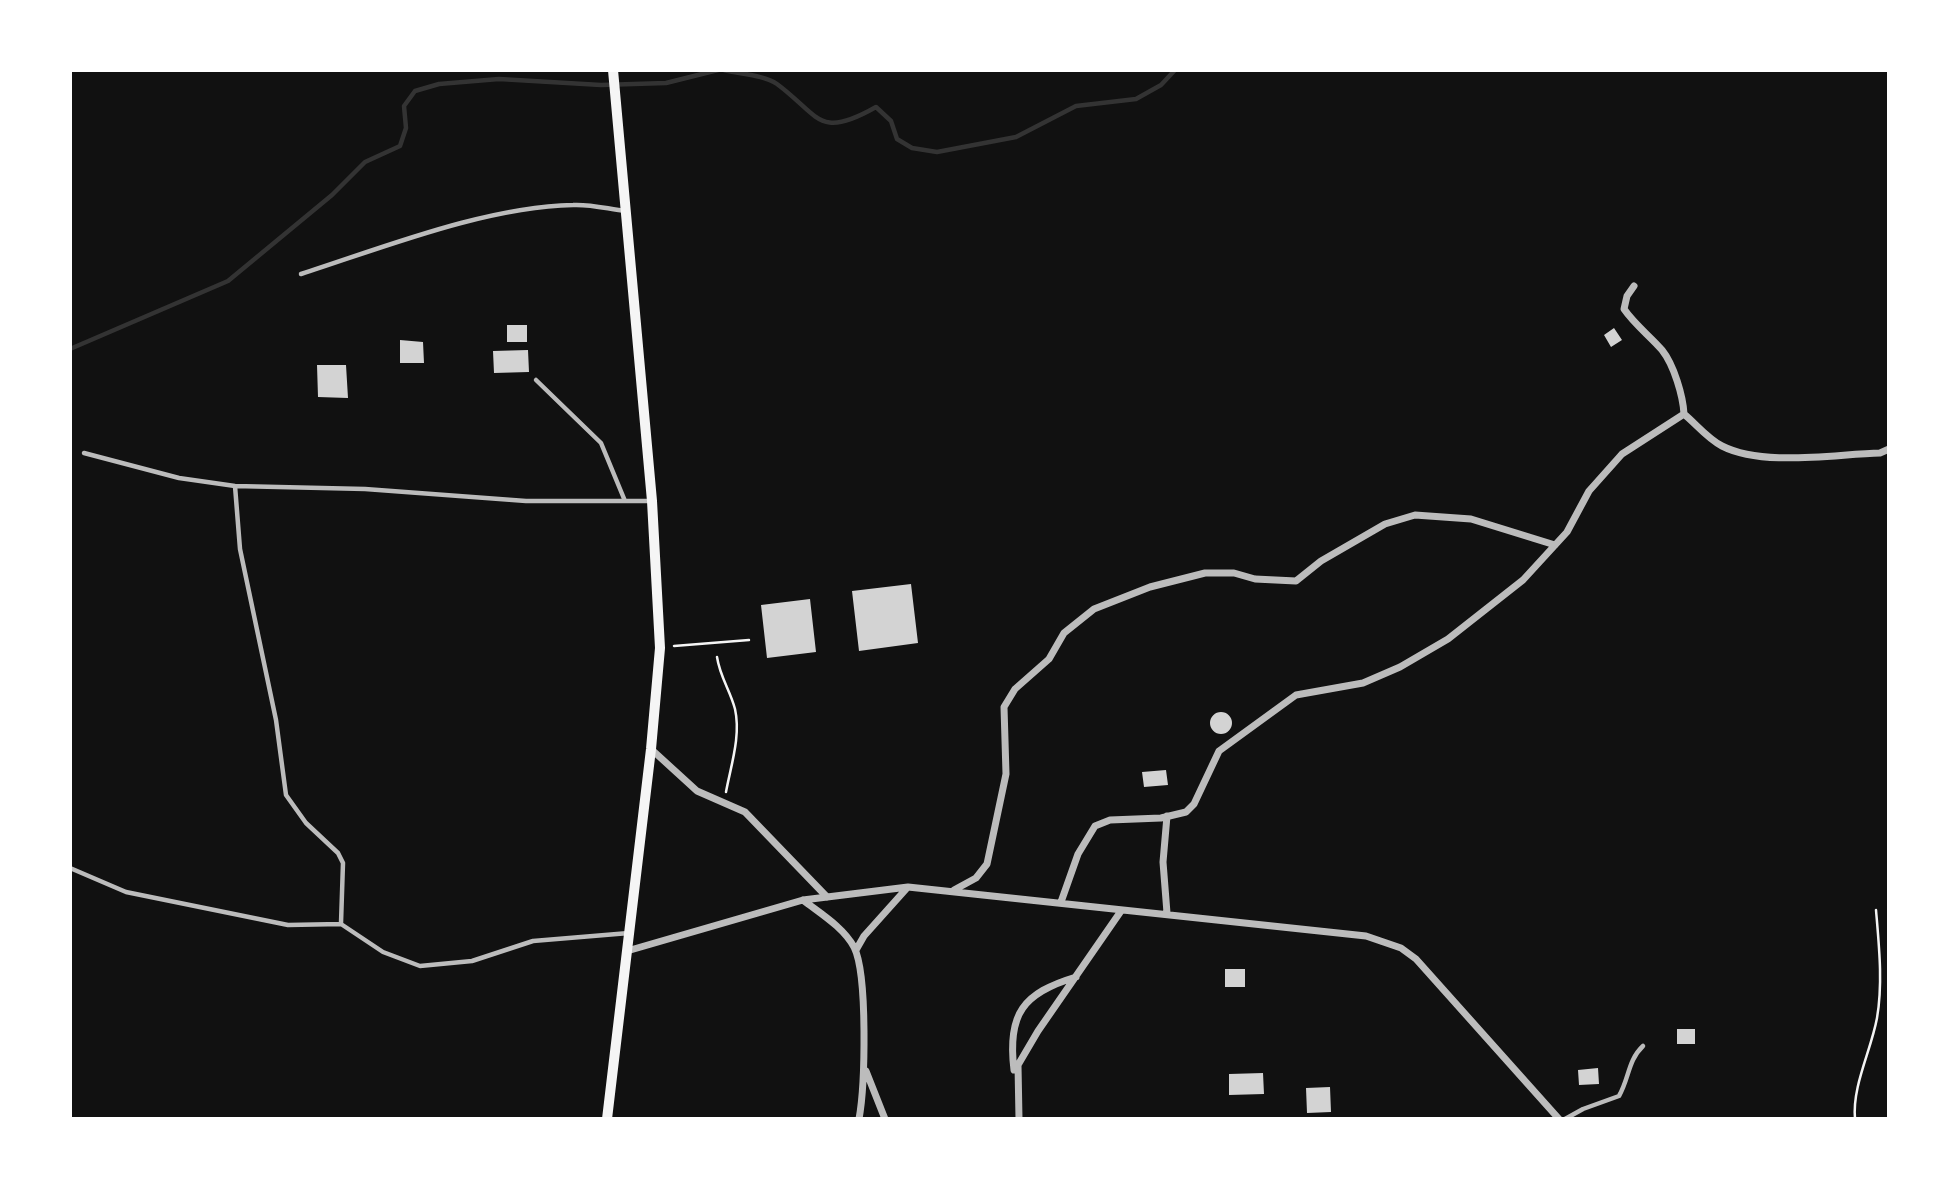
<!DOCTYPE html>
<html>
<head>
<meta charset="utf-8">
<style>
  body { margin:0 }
  #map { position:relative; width:1959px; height:1189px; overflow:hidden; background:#111; font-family:"IBM Plex Serif",serif }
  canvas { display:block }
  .frame { position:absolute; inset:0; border:72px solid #fff; pointer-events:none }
</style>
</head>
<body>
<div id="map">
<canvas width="1959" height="1189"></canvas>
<div class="frame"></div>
</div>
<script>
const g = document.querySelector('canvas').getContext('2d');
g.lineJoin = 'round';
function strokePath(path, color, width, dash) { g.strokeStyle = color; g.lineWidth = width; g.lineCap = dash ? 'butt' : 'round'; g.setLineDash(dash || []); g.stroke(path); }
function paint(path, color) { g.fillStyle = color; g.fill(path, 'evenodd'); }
strokePath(new Path2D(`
  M724,70C739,74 764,75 777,84C820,116 818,140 876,107L891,121L897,139L912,148L937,152L1016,137L1076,106L1136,99L1161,85L1175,70
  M70,349L228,281L332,195L365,162L400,146L406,128L404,106L415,91L439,84L499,79L601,85L666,83L718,70`), '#333', 4.5);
paint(new Path2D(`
  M507,325H527V342H507Z
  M1614,328L1622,340L1611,347L1604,335Z
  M400,340L423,342L424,363H400Z
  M528,350L529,372L494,373L493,351Z
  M317,365H346L348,398L318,397Z
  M911,584L918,643L859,651L852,591Z
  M810,599L816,652L767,658L761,605Z
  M1210 723a11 11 0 1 1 22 0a11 11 0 1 1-22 0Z
  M1166,770L1168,785L1144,787L1142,772Z
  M1225,969H1245V987H1225Z
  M1677,1029H1695V1044H1677Z
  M1598,1068L1599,1084L1579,1085L1578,1070Z
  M1263,1073L1264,1094L1229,1095V1074Z
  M1330,1087L1331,1112L1307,1113L1306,1088Z`), '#d3d3d3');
strokePath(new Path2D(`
  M674,646L749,640
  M717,657C720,677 730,690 735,709C741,736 731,765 726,792
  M1855,1119C1852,1086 1871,1051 1877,1018C1883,983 1879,946 1876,910`), '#f5f5f5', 2.5);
strokePath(new Path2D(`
  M301,274C385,247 485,207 573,205C591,204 608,209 626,211
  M536,380L601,443L625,501
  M84,453L179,478L235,486L365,489L526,501H651
  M235,486L240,549L276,720L286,795L306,823L338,853L343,863L341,923
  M70,868L126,892L288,925L341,924L383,952L420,966L472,961L533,941L629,933
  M1565,1119L1583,1109L1619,1096C1629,1079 1628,1060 1643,1046`), '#bcbcbc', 4.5);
strokePath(new Path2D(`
  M1634,286L1627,296L1624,309C1635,325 1650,336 1662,350C1674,365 1683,396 1684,414
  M1684,414C1696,424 1708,439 1722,446C1763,467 1835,454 1880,453L1889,449
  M651,749L697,791L745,812L827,897
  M954,890L976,878L987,864L1006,774L1004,707L1015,689L1049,659L1064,633L1094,609L1150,587L1205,573H1234L1255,579L1296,581L1321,561L1385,524L1415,515L1471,519L1555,545
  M803,900C821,914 843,927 854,947C868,975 865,1086 859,1119
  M1061,902L1078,854L1095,826L1110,820L1161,818L1186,812L1194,804L1219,751L1296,695L1363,683L1400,667L1448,639L1523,580L1567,532L1589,491L1622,454L1684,414
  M1167,913L1163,862L1167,816
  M856,950L864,936L907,888
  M627,951L803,900L908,887L1366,936L1401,948L1416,959L1559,1119
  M1014,1070C1007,1014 1023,993 1076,977
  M866,1071L885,1119
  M1019,1119L1018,1065L1038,1031L1121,911`), '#bcbcbc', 7);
strokePath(new Path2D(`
  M607,1119L651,749L660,648L652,501L613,70`), '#f5f5f5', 10);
</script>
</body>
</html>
